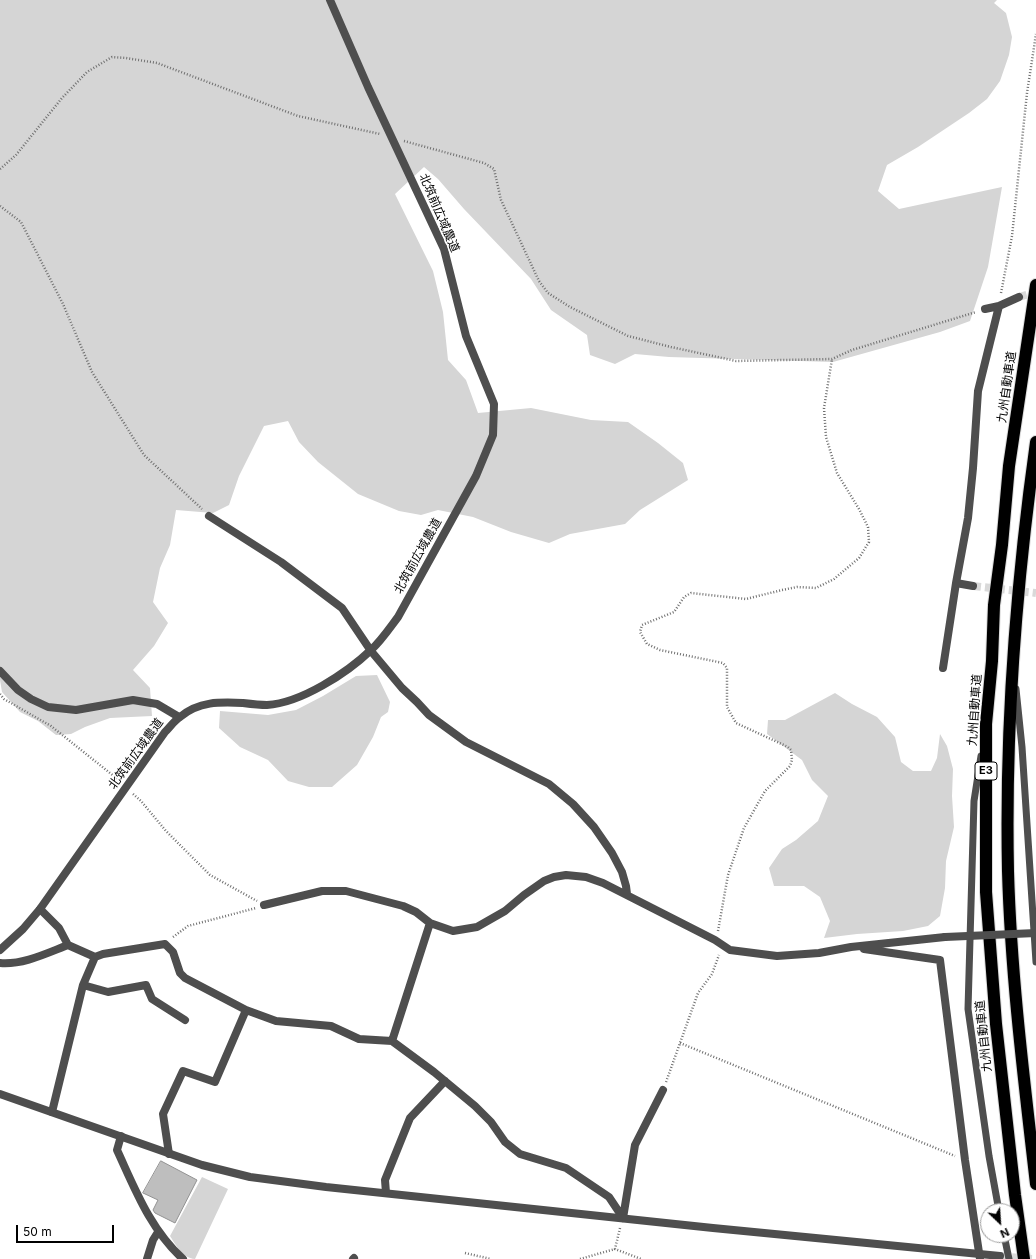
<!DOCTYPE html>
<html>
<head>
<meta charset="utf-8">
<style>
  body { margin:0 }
  #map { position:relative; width:1036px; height:1259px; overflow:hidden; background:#fff; font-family:Inter,sans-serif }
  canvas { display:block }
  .north { position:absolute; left:980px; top:1203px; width:40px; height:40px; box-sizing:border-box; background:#fff; border:1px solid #999; border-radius:50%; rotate:155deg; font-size:11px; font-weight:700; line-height:16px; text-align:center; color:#000 }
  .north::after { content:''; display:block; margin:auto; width:14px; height:18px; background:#000; clip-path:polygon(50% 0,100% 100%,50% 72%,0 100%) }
  .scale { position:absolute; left:16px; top:1225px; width:98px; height:18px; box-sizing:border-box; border:2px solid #000; border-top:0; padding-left:5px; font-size:12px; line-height:14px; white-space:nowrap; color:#000; -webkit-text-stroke:3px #fff; paint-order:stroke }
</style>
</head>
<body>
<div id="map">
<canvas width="1036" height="1259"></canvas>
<div class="north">N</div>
<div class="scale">50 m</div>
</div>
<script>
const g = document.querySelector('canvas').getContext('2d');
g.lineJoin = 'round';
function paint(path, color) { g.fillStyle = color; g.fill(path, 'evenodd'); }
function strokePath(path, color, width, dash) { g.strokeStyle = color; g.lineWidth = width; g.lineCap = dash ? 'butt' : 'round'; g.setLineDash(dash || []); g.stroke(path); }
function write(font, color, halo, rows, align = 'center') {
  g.font = font + ' Inter,"Noto Sans JP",sans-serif'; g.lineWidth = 3; g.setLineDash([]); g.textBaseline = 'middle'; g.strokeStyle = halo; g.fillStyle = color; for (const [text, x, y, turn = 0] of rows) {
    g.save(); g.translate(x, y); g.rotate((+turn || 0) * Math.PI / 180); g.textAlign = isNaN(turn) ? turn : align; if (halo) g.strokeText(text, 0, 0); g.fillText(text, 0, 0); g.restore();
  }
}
paint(new Path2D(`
  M0,0H997L994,3L1006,13L1012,37L1009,55L1000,81L987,99L969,113L918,147L887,165L878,191L899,209L1002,187L988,267L970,321L940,332L833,362L669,357L635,354L615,364L590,355L587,335L551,310L531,279L464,209L438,179L424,167L395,194L433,271L443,312L448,360L466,380L478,413L531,408L591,420L628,422L658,443L683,463L688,480L640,510L625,524L570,534L549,543L511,532L473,517L438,510L421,515L399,511L358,494L318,462L299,442L288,421L264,426L239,476L229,505L213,513L176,510L170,545L160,568L153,602L168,623L154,646L133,670L150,688L152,716L110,718L85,727L71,734L56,735L38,721L20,712L2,692L0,680Z
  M377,675L390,702L388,712L381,717L373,737L357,765L332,787H309L288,781L268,760L240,747L219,728L220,711L268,715L296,710L323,696L356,676Z
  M835,693L852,704L877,717L895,737L901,762L913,771H931L937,758L940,734L947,746L953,769L952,796L954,827L946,861L945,888L940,916L928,926L903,931L857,934L824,938L830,921L820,897L804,886H774L769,868L782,849L796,840L818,821L828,796L812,780L802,760L767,734L768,720H785Z
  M202,1177L228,1189L195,1259C182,1258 176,1245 170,1236Z`), '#d5d5d5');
const building = new Path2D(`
  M161,1161L197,1180L175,1223L155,1213L153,1210L158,1200L143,1193Z`);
paint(building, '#bebebe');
strokePath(building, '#929292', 1);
strokePath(new Path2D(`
  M1019,297L1036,292
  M973,586L1036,593`), '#d9d9d9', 8, [8, 4]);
strokePath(new Path2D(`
  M1000,1256L1032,1259`), '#d9d9d9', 8, [8, 4]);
const motorway = new Path2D(`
  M1036,442C1016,584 1005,727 1008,871C1011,976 1024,1080 1036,1184
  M1024,1259L1015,1195L996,1024L986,892V724L992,661L994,605L1002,545L1009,466L1036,285`);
strokePath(motorway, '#dbdbdb', 14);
strokePath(new Path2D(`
  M404,141L484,163L494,169L501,200L539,281L548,293L570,307L628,336L671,347L736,361L832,359L852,350L976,312
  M0,169L16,155L62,98L87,72L112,57L126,58L157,63L298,116L380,134
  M0,206L21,222L63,304L92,372L144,455L202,509
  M1001,293L1012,236L1027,93L1036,34
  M0,694L4,699L51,726L120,781
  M133,794L141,801L166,831L210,875L257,901
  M718,931L728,875L744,828L765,791L790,766L792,760L791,750L788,747L736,723L727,707V668L723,663L660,650L647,644L640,632L642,625L674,612L684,597L691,593L746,599L782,590L797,587L816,588L834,579L859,558L869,542L868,527L859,509L837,473L826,437L824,408L832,359
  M173,937L188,926L256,908
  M680,1043L955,1156
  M666,1082L698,993L712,974L719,955
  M620,1228L615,1249L641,1259
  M465,1253L491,1259
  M580,1259L615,1249`), '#707070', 2.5, [1, 2]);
strokePath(new Path2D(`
  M1016,689L1022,747L1036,962
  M981,756L974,801L968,1009L989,1156L999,1211
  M1004,1235L1009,1259`), '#4e4e4e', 7);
strokePath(new Path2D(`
  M985,309L999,306L1019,297
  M209,516L281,562L342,608L371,651L402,688L417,702L429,715L466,742L549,784L573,804L594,827L612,853L622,872L626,886L627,894
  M956,583L973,586
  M943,668L956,583L968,518L973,468L978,391L999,306
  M0,671L18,690L31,699L48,707L76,710L133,700L157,704L179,717
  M264,905L322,891H346L403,906L416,912L430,923L453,931L477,927L505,911L524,895L544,881L554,877L566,875L586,877L603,883L715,940L730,950L777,956L819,953L851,947L945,937
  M40,909L59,928L68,945
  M864,949L940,960L965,1160L980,1259
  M0,963C23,965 47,953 68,945L95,957
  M83,985L108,992L146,985L152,999L185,1020
  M392,1041L434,1072L475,1106L491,1122L505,1142L520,1154L566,1168L609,1197L623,1218
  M52,1112L83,985L95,957L103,954L165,944L173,952L180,973L185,978L246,1010
  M121,1136L117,1150C135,1189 150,1229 183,1259
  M169,1154L163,1114L183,1071L215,1082L246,1010L276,1021L331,1026L359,1039L392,1041L430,923
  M386,1193L385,1180L410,1118L445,1081
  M623,1218L635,1145L663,1090
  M147,1259L153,1240L158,1232
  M353,1259L354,1258`), '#4e4e4e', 8);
strokePath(new Path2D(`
  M0,950L23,929L40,909L165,732C170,727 174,721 180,717C199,701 220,702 243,703C251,704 259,705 267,705C301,703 347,673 371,650C381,641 389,629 398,617L476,476L493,435L494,404L466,336L444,249L368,87L330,0
  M0,1094L202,1165L250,1177L326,1187L713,1228L1000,1256`), '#4e4e4e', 8);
strokePath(motorway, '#000', 12);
strokePath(new Path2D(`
  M945,937L1036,933`), '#4e4e4e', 8);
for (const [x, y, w] of [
  [986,771,22]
]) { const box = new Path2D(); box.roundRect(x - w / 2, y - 9, w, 18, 3); g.fillStyle = '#fff'; g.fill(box); strokePath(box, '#000', 1); }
write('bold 11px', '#000', null, [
  ["E3",986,771]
]);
write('12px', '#000', '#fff', [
  ["北筑前広域農道",439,213,67],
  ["九州自動車道",1007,387,-82],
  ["北筑前広域農道",418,556,-61],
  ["九州自動車道",975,710,-86],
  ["北筑前広域農道",136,754,-54],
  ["九州自動車道",984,1036,-96]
]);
</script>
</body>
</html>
